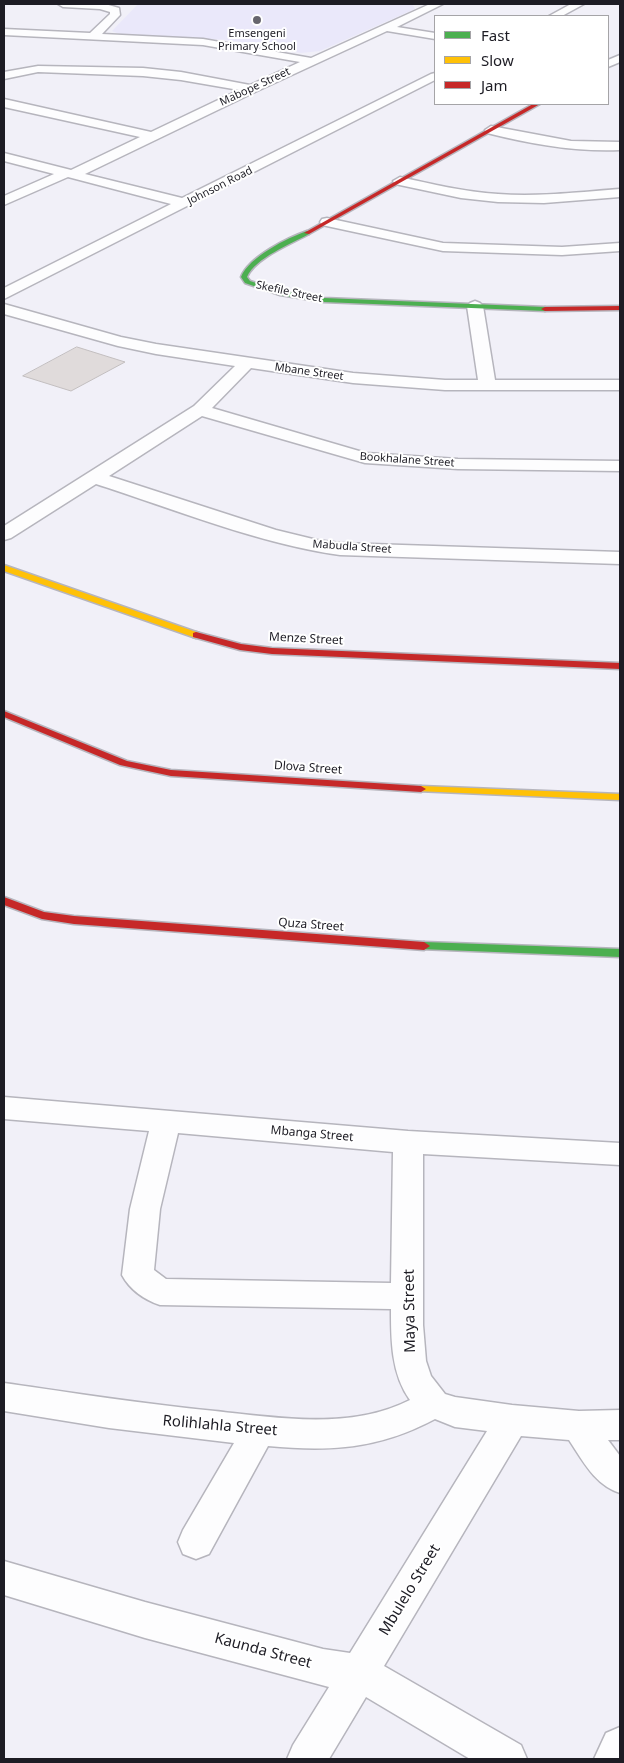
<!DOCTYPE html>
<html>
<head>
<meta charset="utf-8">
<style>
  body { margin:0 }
  #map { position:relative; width:624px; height:1763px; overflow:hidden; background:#f1f0f8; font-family:"Noto Sans",sans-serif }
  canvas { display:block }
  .frame { position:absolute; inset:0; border:5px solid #1d1c24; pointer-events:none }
  .legend { position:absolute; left:434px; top:15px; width:175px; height:90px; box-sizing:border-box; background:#fff; border:1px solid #a5a4a7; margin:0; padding:6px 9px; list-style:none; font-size:15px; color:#1d1c24 }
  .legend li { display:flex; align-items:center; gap:10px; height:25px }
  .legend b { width:25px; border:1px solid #a5a4a7 }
</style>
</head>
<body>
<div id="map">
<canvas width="624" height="1763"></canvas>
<div class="frame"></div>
<ul class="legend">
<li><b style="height:6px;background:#4caf50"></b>Fast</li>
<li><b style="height:6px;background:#ffc107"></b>Slow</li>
<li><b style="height:6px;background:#c62828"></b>Jam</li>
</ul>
</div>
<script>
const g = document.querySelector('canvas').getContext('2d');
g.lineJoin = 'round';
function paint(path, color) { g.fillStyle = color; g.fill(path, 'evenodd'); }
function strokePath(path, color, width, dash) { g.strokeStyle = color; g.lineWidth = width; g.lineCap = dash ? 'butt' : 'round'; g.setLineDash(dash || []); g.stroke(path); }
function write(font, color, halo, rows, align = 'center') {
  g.font = font + ' "Noto Sans",sans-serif'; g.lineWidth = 4; g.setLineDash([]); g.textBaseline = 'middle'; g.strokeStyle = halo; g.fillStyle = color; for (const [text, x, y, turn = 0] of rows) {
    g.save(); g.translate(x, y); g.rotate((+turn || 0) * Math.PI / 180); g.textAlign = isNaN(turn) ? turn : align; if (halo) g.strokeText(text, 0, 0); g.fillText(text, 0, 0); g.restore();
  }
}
paint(new Path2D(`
  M138,4H409L413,5L415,9L320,51L301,53L230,40L122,35L112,31Z`), '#eae8fa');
const building = new Path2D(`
  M77,347L125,362L71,391L23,376Z`);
paint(building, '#e0dbdb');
strokePath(building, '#c2bebf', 1);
const street = new Path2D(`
  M58,4H105L119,8L120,15L102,34L203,39L311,58L430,4H443L397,27L435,33V39L387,31L255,92L85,174L182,198L431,74L435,73V80L4,299V288L171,204L68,177L4,205V196L54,174L4,161V153L71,170L140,137L4,107V99L151,132L239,90L181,80L143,76L38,72L4,79V72L38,66L143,68L181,72L250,85L300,62L203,45L4,35V29L90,33L110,14V12L100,9L63,7Z
  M571,4H584L562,16H549Z
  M620,55V62L608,67V60Z
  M491,126L571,141L620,142V150C575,152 530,144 487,133L485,130Z
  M400,177C432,184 465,192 498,194C539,197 579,192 620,189V197L544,203L498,202L461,198L395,184L393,181Z
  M327,218L443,243L562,247L620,243V251L562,255L443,251L322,225L320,222L322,219Z
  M475,301L480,303L483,306L495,380H620V390H445L353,383L251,368L212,408L366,453L458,459L620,461V471L458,469L365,463L202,416L109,476L276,530L317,540L340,543L620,552V564L340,555C260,544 174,509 96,484L11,538L4,540V526L194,406L235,366L156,354L118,346L4,314V304L121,337L156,344L353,373L445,380H478L467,306L470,303Z
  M4,1097L408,1131L620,1143V1165L423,1154V1325L426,1361L431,1376L445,1394L455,1397L512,1405L579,1411L620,1410V1440H608L620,1456V1493C595,1485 583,1461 569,1440L521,1436L384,1666L521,1745L527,1759H470L366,1697L329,1759H287L293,1745L329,1687L145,1638L4,1595V1561L145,1602L323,1649L350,1653L487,1431L455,1427L435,1419C379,1449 330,1452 268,1446L209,1554L196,1559L183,1554L178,1542L183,1530L234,1443L109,1428L4,1411V1383C74,1393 144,1404 215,1411C279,1418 351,1430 410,1400C391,1374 391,1339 391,1309L160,1305C145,1300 130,1290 122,1275L130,1209L149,1131L4,1119ZM178,1133L393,1152L391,1283L166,1279L154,1270L160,1209Z
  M620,1727V1759H594L606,1733Z`);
const fast = new Path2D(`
  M307,231L309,232V234C291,244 255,258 247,277L250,281L281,291L324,298L545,307L549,309L545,311L324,302L280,295L245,283L241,277C249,257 287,238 307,231Z
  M424,942L620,949V957L420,949L418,946Z`);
const slow = new Path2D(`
  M4,565L199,633L201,635L196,638L193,637L4,571Z
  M421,786L620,794V800L417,791L416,789L417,787Z`);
const jam = new Path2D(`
  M533,104H540L309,234L304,233Z
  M620,306V310L545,311L541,309L545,307Z
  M196,632L241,644L272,648L620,663V669L272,654L240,650L193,637V633Z
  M4,711L127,761L171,770L421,786L426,789L421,792L171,776L120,765L4,717Z
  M4,897L44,912L74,916L424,942L430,946L424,950L74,924L42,919L4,905Z`);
strokePath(street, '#b6b5bd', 3);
strokePath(fast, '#b6b5bd', 3);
strokePath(slow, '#b6b5bd', 3);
strokePath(jam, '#b6b5bd', 3);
paint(street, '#fdfdfe');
paint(fast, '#4caf50');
paint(slow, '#ffc107');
paint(jam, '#c62828');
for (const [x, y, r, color] of [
  [257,20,5,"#67666e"]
]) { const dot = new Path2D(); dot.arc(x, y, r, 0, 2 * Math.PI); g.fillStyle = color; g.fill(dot); strokePath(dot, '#fff', 2); }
write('11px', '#1d1c24', '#fff', [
  ["Emsengeni",257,34],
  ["Primary School",257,47]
]);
write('11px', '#1d1c24', '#fff', [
  ["Mabope Street",255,87,-25],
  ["Johnson Road",220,186,-27],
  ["Skefile Street",289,292,12],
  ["Mbane Street",309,372,8],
  ["Bookhalane Street",407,460,4],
  ["Mabudla Street",352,547,4]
]);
write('12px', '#1d1c24', '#fff', [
  ["Menze Street",306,639,3],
  ["Dlova Street",308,768,4],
  ["Quza Street",311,925,4],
  ["Mbanga Street",312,1134,5]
]);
write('15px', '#1d1c24', '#fff', [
  ["Maya Street",410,1311,-91],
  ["Rolihlahla Street",220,1426,5],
  ["Mbulelo Street",410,1590,-59],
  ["Kaunda Street",263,1651,15]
]);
</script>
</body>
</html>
